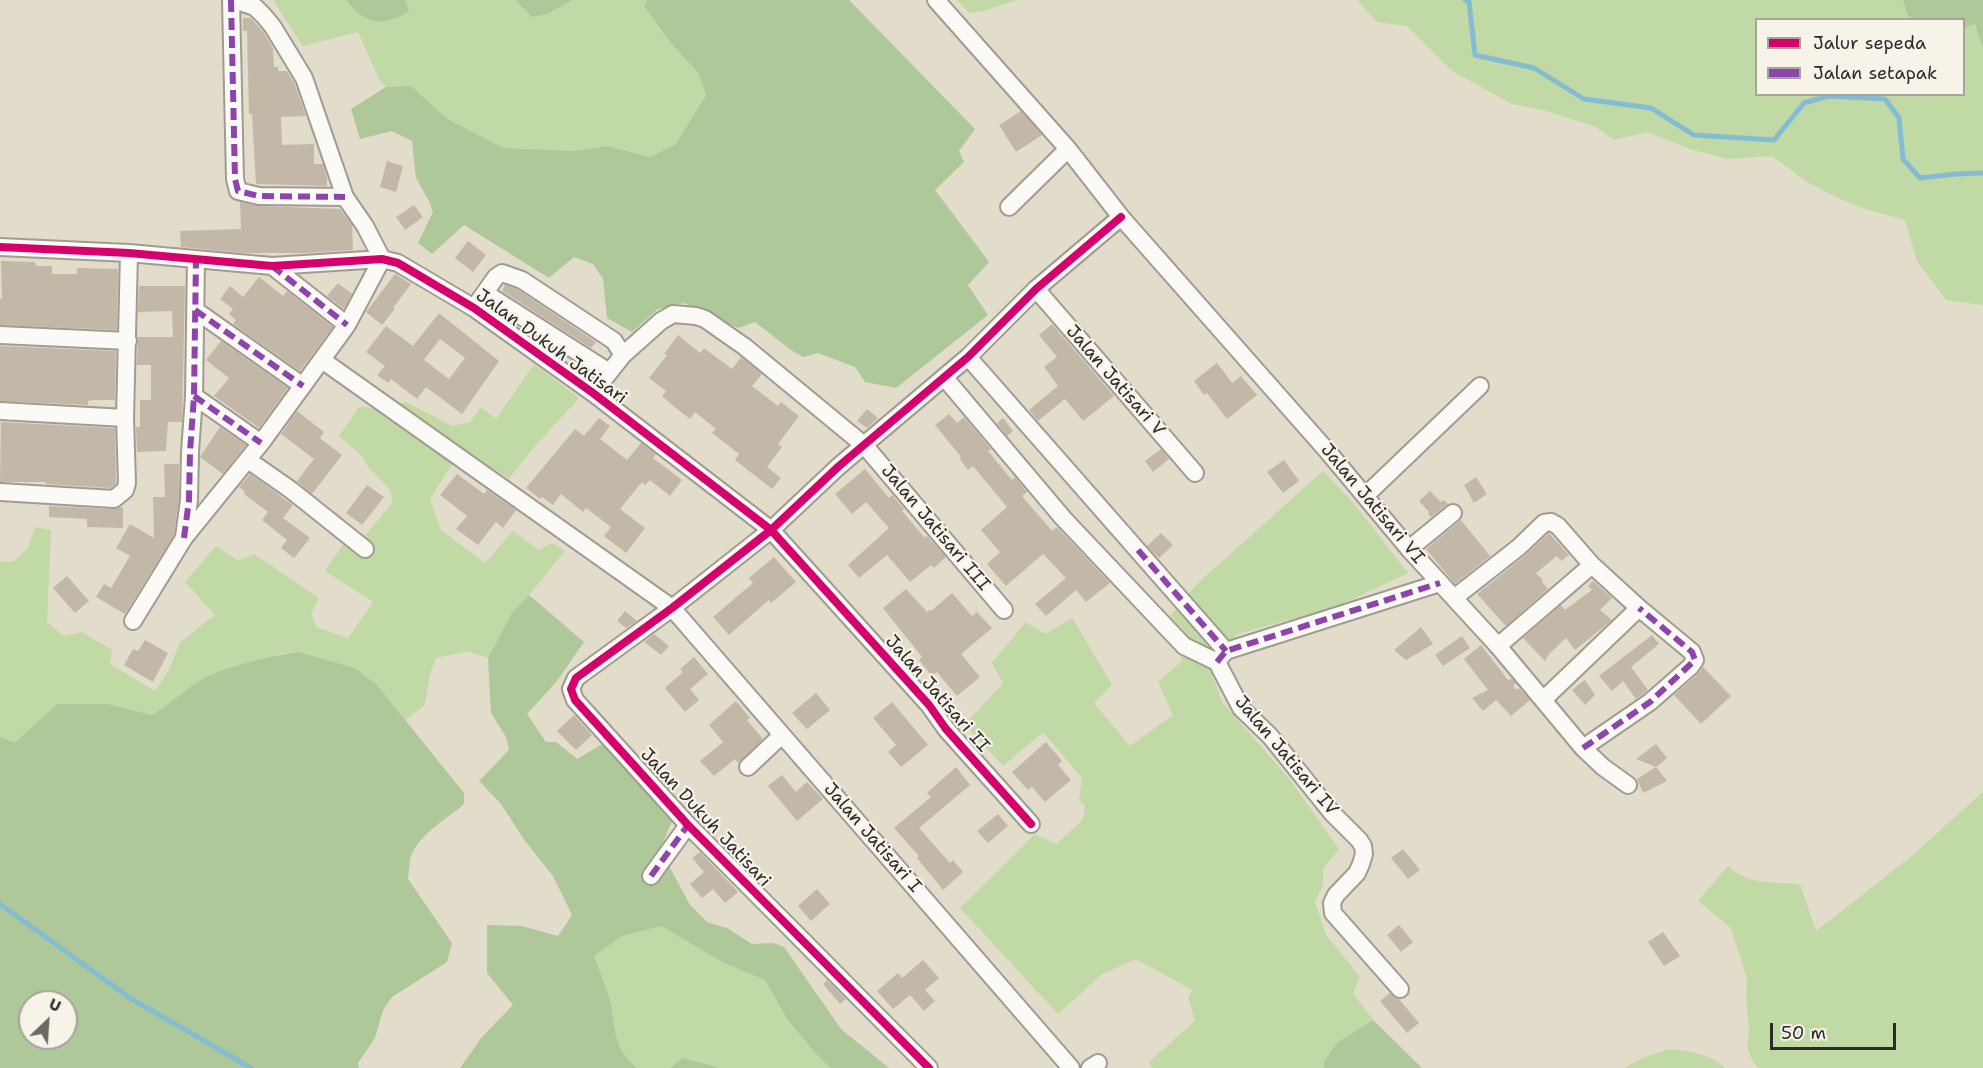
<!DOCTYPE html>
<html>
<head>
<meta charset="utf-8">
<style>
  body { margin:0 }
  #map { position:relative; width:1983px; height:1068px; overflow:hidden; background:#e2dcca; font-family:"Shantell Sans",sans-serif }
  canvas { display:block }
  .legend { position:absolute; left:1755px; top:18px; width:210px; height:78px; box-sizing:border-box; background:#f7f3e8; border:2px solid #a5a39c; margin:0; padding:8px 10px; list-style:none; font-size:18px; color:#2b2b2b }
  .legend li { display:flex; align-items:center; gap:12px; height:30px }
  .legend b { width:30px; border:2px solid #a5a39c }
  .north { position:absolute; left:18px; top:990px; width:60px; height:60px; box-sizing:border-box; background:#f7f3e8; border:2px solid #a5a39c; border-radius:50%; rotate:25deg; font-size:16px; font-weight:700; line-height:24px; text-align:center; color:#2b2b2b }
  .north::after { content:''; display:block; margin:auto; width:21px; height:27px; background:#6b6963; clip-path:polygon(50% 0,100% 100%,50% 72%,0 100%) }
  .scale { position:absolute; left:1770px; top:1023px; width:126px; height:27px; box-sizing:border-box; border:3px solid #2b2b2b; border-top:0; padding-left:8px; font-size:18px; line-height:21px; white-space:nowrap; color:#2b2b2b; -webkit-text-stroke:4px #f7f3e8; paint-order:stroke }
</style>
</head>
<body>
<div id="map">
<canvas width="1983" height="1068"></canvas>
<ul class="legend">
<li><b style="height:8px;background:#d6006c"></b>Jalur sepeda</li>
<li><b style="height:8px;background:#8e44ad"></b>Jalan setapak</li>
</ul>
<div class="north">U</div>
<div class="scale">50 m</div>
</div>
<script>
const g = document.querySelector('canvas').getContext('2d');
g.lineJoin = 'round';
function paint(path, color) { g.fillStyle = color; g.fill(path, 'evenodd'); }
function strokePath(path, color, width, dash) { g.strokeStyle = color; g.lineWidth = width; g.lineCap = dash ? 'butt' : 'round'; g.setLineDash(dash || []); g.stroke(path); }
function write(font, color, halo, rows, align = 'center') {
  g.font = font + ' "Shantell Sans",sans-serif'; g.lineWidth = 4.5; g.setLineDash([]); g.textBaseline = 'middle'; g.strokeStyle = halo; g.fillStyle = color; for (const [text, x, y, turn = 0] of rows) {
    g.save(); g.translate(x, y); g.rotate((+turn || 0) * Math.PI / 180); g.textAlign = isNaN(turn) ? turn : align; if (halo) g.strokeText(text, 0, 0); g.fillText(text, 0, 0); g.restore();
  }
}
paint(new Path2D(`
  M273,0H346L352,8L409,11L405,0H515L532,17L547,14L573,0H648L644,6L670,42L699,74L706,95L676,144L650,157L608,146L573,151L504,148L449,120L411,86L386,87L379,79L358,32L303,46Z
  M957,0H1018L983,11L969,13Z
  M1357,0H1903L1908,16L1915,19L1756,20V94H1964V29L1975,24L1983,49V305L1946,300L1917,261L1905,220L1868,210L1838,198L1807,182L1772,156L1728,159L1690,149L1647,132L1614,140L1596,127L1543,110L1512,104L1452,71L1407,26L1377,22Z
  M534,364L579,398L537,444L509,478L464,452L452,464L430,499L441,530L485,563L513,531L539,550L551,543L565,551L529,595L513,611L488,658L468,651L436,658L430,674L425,705L405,720L377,685L355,668L299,652L283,653L232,667L203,679L152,715L108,704L27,733L15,743L0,737V562H13L28,548L35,527L51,530L47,622L63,636L82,632L112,650L110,664L155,691L169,670L180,642L215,615L185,582L216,546L238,561L254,554L319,598L311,614L316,627L348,638L373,602L325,571L346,540L364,537L392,503L391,491L369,468L362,456L339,436L359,407L377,408L406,402L452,426L470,422L481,407L496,419Z
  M1323,471L1354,504L1408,573L1336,607L1237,634L1212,675L1222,702L1290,780L1339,849L1323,869V885L1315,902L1326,935L1360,977L1353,993L1373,1020L1338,1042L1324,1061V1068H1153L1149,1062L1195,1021L1188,997L1192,990L1136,959L1102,974L1058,1014L960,908L1035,834L1056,844L1083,820L1085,806L1079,800L1082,778L1043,732L1003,766L965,724L1003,683L992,663L1026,622L1045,634L1072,618L1112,685L1094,703L1130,746L1173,715L1158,682L1181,662L1185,632L1170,616L1198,583Z
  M1983,792V1068H1759L1753,1062L1747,1047L1749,1032L1746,995L1747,979L1731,928L1698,901L1728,866C1750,886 1773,882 1800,884L1816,931L1908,859Z
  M661,926L724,963L765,980L787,1019L817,1055L831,1068H717L682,1058L670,1068H637C611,1045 617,1031 610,1000C606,985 599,970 594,956L622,936Z
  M1668,1049C1689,1051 1709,1053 1725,1068H1624L1643,1058Z`), '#c0d9a5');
paint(new Path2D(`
  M346,0H405L409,11C384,27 364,25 346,0Z
  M515,0H573L547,14L532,17Z
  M648,0H849L975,129L959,151L964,162L935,190L989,262L968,285L988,315L896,388L865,382L855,367L818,353L803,357L791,350L755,322L738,328L684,303L658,309L632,332L607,318L603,279L593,264L574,257L549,278L464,225L432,254L418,243L433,212L429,201L416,178L412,141L392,131L360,139L351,109L386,87L411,86L449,120L504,148L573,151L608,146L650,157L676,144L706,95L699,74L670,42L644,6Z
  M1903,0H1983V49L1975,24L1964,29V20L1915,19L1908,16Z
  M529,595L584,642L557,681L527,714L546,742H556L577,759L604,743L673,819L660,849L690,905L707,922L727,928L752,944L773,943L784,947L841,1029L889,1068H831L817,1055L787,1019L765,980L724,963L661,926L622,936L594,956C599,970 606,985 610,1000C617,1031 611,1045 637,1068H460L482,1037L513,1005L487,973V925L522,926L558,936L572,915L553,876L525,841L501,804L479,781L509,750L506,737L491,713L488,658L513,611Z
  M299,652L355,668L377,685L464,793V804C446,820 418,834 410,859C409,865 409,872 408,879L452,943L447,962L392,997L383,1010L375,1038L358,1063L359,1068H0V737L15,743L57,704H108L152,715C169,704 184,691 201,680C220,668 276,654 299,652ZM30,1002H66V1038H30Z
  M1373,1020L1422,1068H1324V1061L1338,1042Z
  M682,1058L717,1067V1068H670Z`), '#aec89a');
strokePath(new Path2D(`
  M1465,0L1469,2L1475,55L1534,68L1584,99L1651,108L1694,135L1774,140L1804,103L1828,96L1885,99L1899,118L1903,159L1920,178L1956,174L1983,173
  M0,904L130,998L251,1068`), '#84bdd3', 5);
paint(new Path2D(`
  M243,18H251L264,33L273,48L274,67H278V71H287L294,82L306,116L281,117L282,145L314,144V164H323L327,178V186L256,184L252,114H249L247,31H243Z
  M1021,111L1042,135L1016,152L999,125Z
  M387,161L403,166L396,192L380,187Z
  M240,202L259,206L340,209L352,225L353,250L307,253H244L181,247L180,231L241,229Z
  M414,205L423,217L405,230L396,217Z
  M468,241L486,255L473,272L455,258Z
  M1,261L35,262L36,266H52V274H77V268L118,269L117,330L0,325V299H2Z
  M395,274L411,284L393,308L395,309L382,325L366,312Z
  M259,277L283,296L287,291L333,327L300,371L233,324L236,320L229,314L233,309L220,299L230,286L243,297Z
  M338,283L352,294L344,309L327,296Z
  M505,285L517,289L596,342L591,348L502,291Z
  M139,286H185L182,422H168L166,451L137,452L136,427H140V400H151V365H137L138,337H173L172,311L138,312Z
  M439,313L499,361L462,414L426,387L417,399L391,379L388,383L377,375L385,366L366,352L386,326L413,346ZM440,339L465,358L449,379L424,360Z
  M1052,324L1114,396L1083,421L1065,399L1038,421L1029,410L1058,386L1044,367L1057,357L1039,335Z
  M678,335L700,353L704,348L732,369L741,357L762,374L752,386L778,406L781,402L799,416L778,444L782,447L767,467L781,478L772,489L735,460L739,454L712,433L716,429L695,412L690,419L676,408L662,396L666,391L649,378L667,355L664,354Z
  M221,341L288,388L259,428L214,396L229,378L206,360Z
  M0,346L116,351L115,400H93L88,401V405L0,401Z
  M1217,363L1232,383L1241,376L1257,395L1227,419L1207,393L1204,395L1194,381Z
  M867,409L878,418L867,428L857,421Z
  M297,411L324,432L320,438L342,455L312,494L297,481L314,459L281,434Z
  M949,414L957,423L964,417L991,449L988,451L1012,480L1015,477L1027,492L1022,496L1052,531L1057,527L1110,583L1086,602L1076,590L1046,616L1035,604L1066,578L1043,554L1006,586L987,564L1000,552L981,530L1007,507L973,466L968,470L959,458L961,457L935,425Z
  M599,418L610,426L600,439L627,460L641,443L656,454L653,458L682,480L670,496L650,480L645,485L642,482L620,509L645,528L626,553L604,536L611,527L586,508L583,512L561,494L553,505L542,497L540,499L526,488L575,429L584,436Z
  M1003,418L1013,431L1007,436L997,423Z
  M1,422L115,428L116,484L111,488L46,484V482H0Z
  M220,427L246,445L223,474L200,457Z
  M1161,449L1169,459L1153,472L1145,461Z
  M1284,460L1299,481L1283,493L1267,472Z
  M164,464H179V499L174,535L125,614L96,597L104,584L111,588L130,556L116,548L130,524L154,538L153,497H165Z
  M865,469L889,498L892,495L904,509L902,511L925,538L927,536L946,557L934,568L931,565L910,582L887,555L859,578L848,565L889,528L866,502L852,514L835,494Z
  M250,474L293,505L283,518L310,538L294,558L281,548L287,540L262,520L268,512L244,494L245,492L239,487Z
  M457,474L484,494L487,490L516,510L503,528L496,522L478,545L456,529L467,516L440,495Z
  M1476,477L1487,494L1474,503L1464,485Z
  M367,485L384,497L362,525L346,513Z
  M1430,491L1441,502L1444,500L1448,504L1431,517L1428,513L1429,512L1419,501Z
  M49,506L113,509L123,507V528L87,527V519L49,517Z
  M1461,520L1490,556L1455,584L1426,549Z
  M1161,533L1173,545L1159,558L1147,546Z
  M1549,533L1569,555L1561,561L1557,556L1536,573L1543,580L1542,582L1548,589L1506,626L1477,594L1526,555Z
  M774,557L796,582L771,603L769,600L729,635L713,617L753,583L749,578Z
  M67,576L89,601L75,613L53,588Z
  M1593,581L1612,598L1600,610L1612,620L1575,650L1566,638L1549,654L1545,661L1523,638L1561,605L1565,610L1592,590L1588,586Z
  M906,589L927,612L929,610L931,611L952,593L972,616L977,612L992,628L961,654L980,677L957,696L937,672L932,676L919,660L922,657L883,608Z
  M625,611L637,621L626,628L617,621Z
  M1421,627L1433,644L1406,660L1394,650Z
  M654,634L669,646L661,655L644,642Z
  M1652,635L1659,644L1631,667L1648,690L1636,699L1623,681L1612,691L1599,676Z
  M1462,636L1470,648L1443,666L1435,655Z
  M145,640L168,653L153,682L124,665L133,649L138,651Z
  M1481,645L1508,680L1512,679L1516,683L1513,686L1517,690L1519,688L1530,700L1511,716L1496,700L1483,711L1472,698L1488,690L1464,659Z
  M694,657L708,674L690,689L699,700L685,712L665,688L683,672L680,669Z
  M1703,667L1731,696L1701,724L1674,695L1697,675Z
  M1585,680L1595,695L1585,705L1572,690Z
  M816,693L830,710L807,729L792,713Z
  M736,701L750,718L747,720L763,739L738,763L735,759L714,776L700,761L723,742L709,725Z
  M892,702L928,745L901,767L888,752L896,745L873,718Z
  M574,715L592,735L576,750L557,731Z
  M1046,742L1062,761L1058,765L1071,780L1045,802L1032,787L1028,790L1012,772Z
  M1656,744L1667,758L1656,767L1636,759Z
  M956,767L970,785L919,828L950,863L953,860L963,872L943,890L917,858L919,856L894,828L931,797L927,793Z
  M1656,767L1667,781L1643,793L1637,779Z
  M782,775L796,792L807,782L823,799L797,821L768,786Z
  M998,814L1008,826L988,843L977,831Z
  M1403,849L1420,870L1408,879L1391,858Z
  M700,852L738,892L725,903L713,889L702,898L690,884L704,872L692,858Z
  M817,889L830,904L811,921L798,906Z
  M1399,925L1413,942L1401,952L1387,935Z
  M1663,932L1680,956L1664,966L1648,942Z
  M923,960L939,978L925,990L935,1001L924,1011L910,995L893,1009L877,991L898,973L902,978Z
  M827,980L846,999L840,1004L823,984Z
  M1390,993L1399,999L1419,1023L1407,1033L1380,1001Z`), '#c3b8a7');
const minor = new Path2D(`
  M231,0L235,179L238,191L259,196L345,197
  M233,0L255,7L264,16L273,27L304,78L345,197L365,226L382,259
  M936,0L1068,149L1121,217L1329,453L1409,549L1498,646L1583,748L1603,767L1628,785
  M1009,207L1068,149
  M0,247L129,253L272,266L382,259L398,263L474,308L593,393L771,530L929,705L946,729L1031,824
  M272,266L347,325
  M1036,289L1195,473
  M485,293L609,372
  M474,308L496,277L502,273L522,280L605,335L614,341L623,355
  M195,310L303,386
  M0,335L128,341
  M968,357L1226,651
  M322,360L672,608L1071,1068
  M944,377L1063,518L1184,646L1217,662L1241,708L1270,736L1332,813L1359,840L1363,846L1364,854L1361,864L1357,873L1336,895L1332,903L1333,913L1400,989
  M593,393L623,355L661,321L673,314L696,316L705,319L745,347L865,446L1004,610
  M194,396L261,443
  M0,411L125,418
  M248,460L291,490L365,549
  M0,492L114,499L125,490L127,483L125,418L129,253
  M1365,496L1480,386
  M184,537L189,500L190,452L194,396L196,259
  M1409,549L1453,513
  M1454,598L1519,547L1544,523L1551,522L1558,526L1592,565L1639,608L1692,652L1695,660L1690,667L1650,702L1583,748
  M133,621L184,538L261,443L347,325L382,259
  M1498,646L1592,565
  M1219,659L1226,651L1440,583
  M1544,699L1639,608
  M748,767L782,735
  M651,876L688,825
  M929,1068L688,825L575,700L571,689L576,678L672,608L771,530L839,466L968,357L1036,289L1121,217
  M1090,1068L1098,1063`);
strokePath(minor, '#a09c92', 20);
strokePath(minor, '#fbfaf7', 16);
strokePath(new Path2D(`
  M231,0L235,179L238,191L259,196L345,197
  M272,266L347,325
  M195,310L303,386
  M194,396L261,443
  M184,538L189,500L190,452L194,396L196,259L202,260
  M1138,550L1226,651
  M1217,662L1226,651L1440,583
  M1583,748L1650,702L1695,660L1692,652L1639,608
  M651,876L688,825`), '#8e44ad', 6, [12, 6]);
strokePath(new Path2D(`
  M0,247L129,253L272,266L382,259L398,263L474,308L593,393L771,530L929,705L946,729L1031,824
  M929,1068L688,825L575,700L571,689L576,678L672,608L771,530L839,466L968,357L1036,289L1121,217`), '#d6006c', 8);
write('18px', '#2b2b2b', '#f7f3e8', [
  ["Jalan Dukuh Jatisari",551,347,36],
  ["Jalan Jatisari V",1115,381,49],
  ["Jalan Jatisari VI",1372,504,50],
  ["Jalan Jatisari III",935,528,50],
  ["Jalan Jatisari II",937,694,49],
  ["Jalan Jatisari IV",1286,756,50],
  ["Jalan Dukuh Jatisari",705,818,47],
  ["Jalan Jatisari I",872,838,49]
]);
</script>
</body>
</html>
